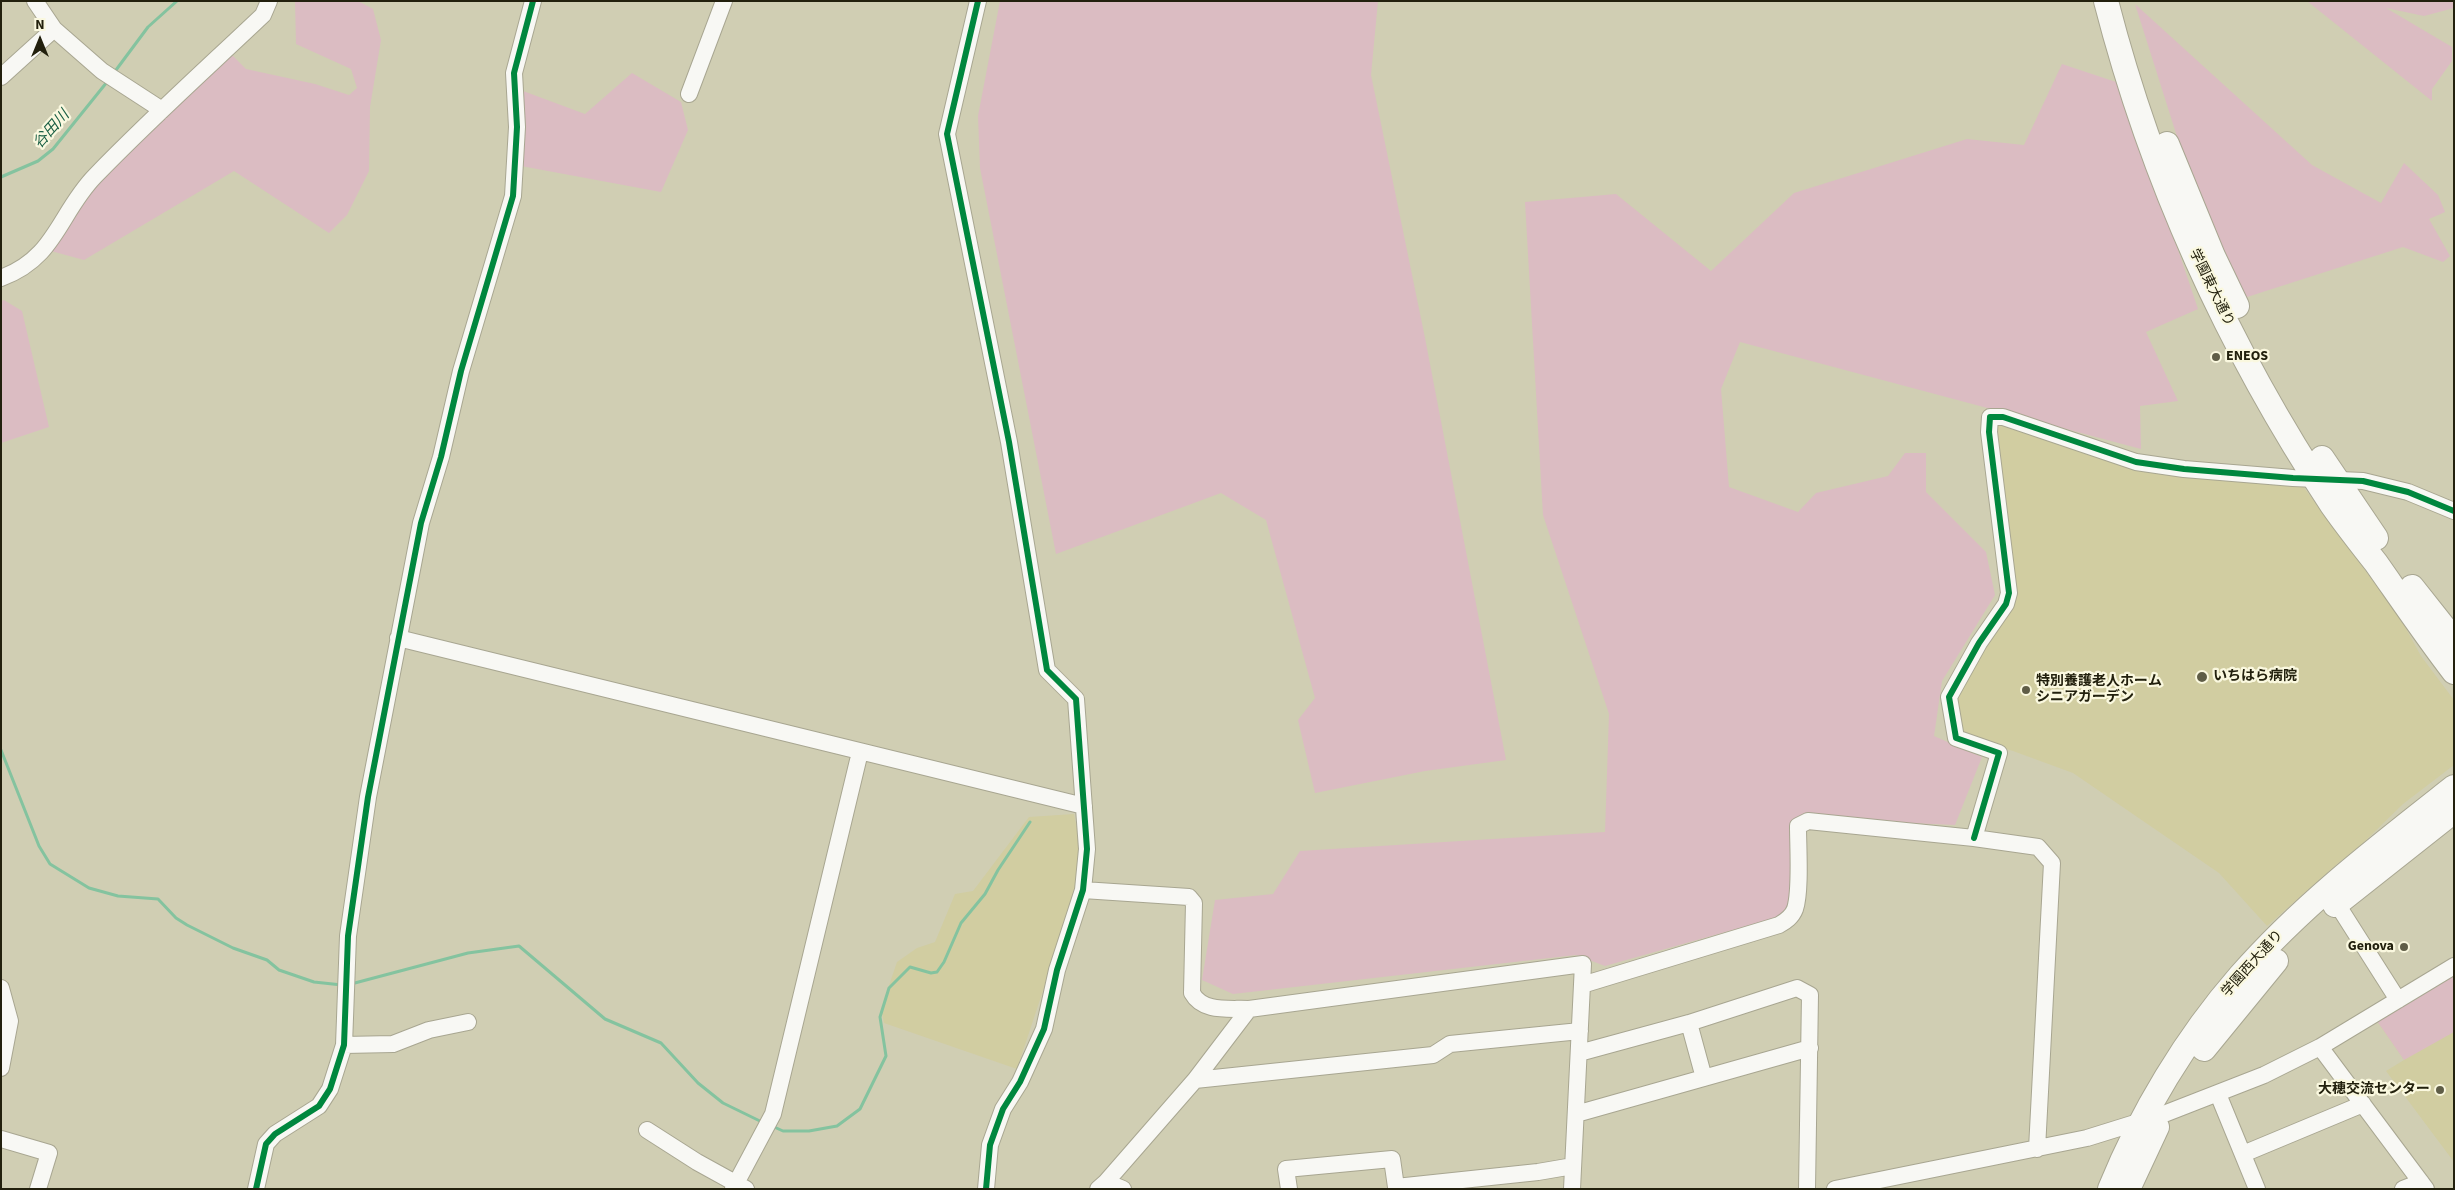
<!DOCTYPE html>
<html>
<head>
<meta charset="utf-8">
<style>
  body { margin:0 }
  #map { position:relative; width:2455px; height:1190px; overflow:hidden; background:#d0ceb3; font-family:"Source Sans 3",sans-serif }
  canvas { display:block }
  .frame { position:absolute; inset:0; border:2px solid #22200d; pointer-events:none }
  .north { position:absolute; left:15px; top:15px; width:50px; height:50px; -webkit-text-stroke:4px #faf8df; paint-order:stroke; rotate:0deg; font-size:14px; font-weight:700; line-height:20px; text-align:center; color:#22200d }
  .north::after { content:''; display:block; margin:auto; width:18px; height:22px; background:#22200d; clip-path:polygon(50% 0,100% 100%,50% 72%,0 100%) }
</style>
</head>
<body>
<div id="map">
<canvas width="2455" height="1190"></canvas>
<div class="frame"></div>
<div class="north">N</div>
</div>
<script>
const g = document.querySelector('canvas').getContext('2d');
g.lineJoin = 'round';
function paint(path, color) { g.fillStyle = color; g.fill(path, 'evenodd'); }
function strokePath(path, color, width, dash) { g.strokeStyle = color; g.lineWidth = width; g.lineCap = dash ? 'butt' : 'round'; g.setLineDash(dash || []); g.stroke(path); }
function write(font, color, halo, rows, align = 'center') {
  g.font = font + ' "Source Sans 3","Noto Sans JP",sans-serif'; g.lineWidth = 4.5; g.setLineDash([]); g.textBaseline = 'middle'; g.strokeStyle = halo; g.fillStyle = color; for (const [text, x, y, turn = 0] of rows) {
    g.save(); g.translate(x, y); g.rotate((+turn || 0) * Math.PI / 180); g.textAlign = isNaN(turn) ? turn : align; if (halo) g.strokeText(text, 0, 0); g.fillText(text, 0, 0); g.restore();
  }
}
paint(new Path2D(`
  M1996,420L2056,441L2302,485L2399,616L2421,656L2454,700V765L2403,804L2362,844L2337,864L2267,926L2219,873L2073,773L2013,751L1960,735L1955,699L1994,630L2007,613L1992,426Z
  M1074,814L1080,844L1077,888L1017,1069L884,1023L881,1009L897,962L917,948L935,942L955,894L973,891L1029,817Z
  M2454,973V1162L2386,1071L2404,1060L2377,1021Z`), '#d1cda1');
paint(new Path2D(`
  M295,1H358L373,9L381,40L370,107L369,171L347,215L329,233L234,171L84,260L51,251L100,177L156,127L230,53L246,69L315,84L349,95L357,88L351,69L296,44Z
  M1000,1H1378L1371,75L1425,338L1506,760L1425,771L1315,793L1298,720L1315,698L1266,520L1221,493L1056,554L980,168L978,116Z
  M2307,1H2454V8L2424,16L2386,8L2452,47V61L2432,89V101Z
  M2135,4L2312,165L2381,203L2404,163L2438,195L2445,212L2429,219L2450,256L2443,262L2403,247L2244,298L2180,146Z
  M2062,64L2122,84L2198,309L2146,332L2178,401L2140,406L2141,449L1740,342L1721,389L1729,487L1798,512L1816,493L1888,476L1905,453H1926V492L1986,552L1995,595L1942,681L1934,736L1982,757L1955,825L1799,818L1789,914L1605,966L1576,955L1233,994L1202,980L1215,900L1273,894L1300,851L1605,832L1609,714L1543,515L1525,202L1616,194L1711,271L1794,193L1967,139L2024,145Z
  M632,73L681,102L688,130L661,192L521,166L507,85L585,114Z
  M4,300L22,311L49,427L1,443V301Z
  M2454,973V1032L2404,1060L2377,1021Z`), '#dbbcc2');
strokePath(new Path2D(`
  M116,70L148,27L177,1
  M1,177L38,161L53,149L107,82
  M1,750L39,846L50,864L89,888L118,896L158,899L176,918L187,925L233,948L267,960L279,970L314,982L342,985
  M351,984L468,953L519,946L605,1019L661,1043L698,1083L723,1103L764,1123
  M772,1126L783,1131H809L837,1126L860,1109L886,1056L880,1017L889,988L910,967L931,973L937,972L944,962L961,923L985,894L998,870L1030,822`), '#84c39f', 3);
const minor = new Path2D(`
  M35,1L54,29L102,71L162,110
  M978,1L947,134L1009,442L1047,670L1076,699L1087,849L1083,890L1057,970L1044,1029L1020,1082L1003,1109L990,1145L986,1189
  M1,77L54,29
  M689,94L724,1
  M1,278C56,258 59,213 95,176C149,120 207,68 263,15L269,1
  M398,638L1084,806
  M1974,838L1999,753L1956,738L1949,697L1979,643L2006,604L2009,593L1989,432L1990,417H2003L2136,462L2184,469L2293,478L2363,481L2408,492L2454,511
  M1083,890L1189,897L1194,903L1192,993C1203,1013 1229,1008 1249,1009L1583,964L1572,1189
  M2337,904L2398,1000
  M1582,985L1779,925C1786,921 1792,917 1795,909C1801,891 1798,847 1798,826L1808,821L1974,838L2038,847L2052,863L2037,1149
  M1,988L10,1021L1,1068
  M1689,1023L1704,1078
  M344,1045L393,1044L429,1030L468,1022
  M2320,1047L2426,1189
  M1579,1053L1689,1023L1797,988L1810,995L1807,1189
  M1195,1080L1433,1055L1450,1044L1580,1031
  M2218,1094L2257,1189
  M1576,1114L1810,1048
  M647,1130L697,1162L746,1189
  M1,1139L49,1153L38,1189
  M2243,1154L2363,1104
  M1106,1182L1123,1189
  M256,1189L266,1144L275,1134L319,1106L330,1089L344,1045L348,936L368,797L421,523L441,457L461,371L513,196L517,127L514,73L533,1
  M733,1189L773,1114L860,752
  M1098,1189L1106,1182L1195,1080L1249,1009
  M1289,1189L1286,1169L1392,1159L1396,1187L1538,1172L1573,1166
  M1835,1189L2087,1138L2164,1114L2264,1075L2320,1047L2454,966
  M2403,1189L2421,1182`);
const highway = new Path2D(`
  M2106,1C2152,180 2230,351 2332,505C2346,525 2361,544 2376,563C2402,600 2427,637 2454,672
  M2167,144L2213,256L2237,306
  M2322,458L2376,538
  M2412,587L2454,640
  M2335,905L2454,811
  M2204,1049L2276,961
  M2110,1189C2141,1113 2186,1038 2240,976C2303,904 2379,846 2454,787
  M2128,1189L2157,1127`);
strokePath(minor, '#a8a691', 18);
strokePath(highway, '#a8a691', 26);
strokePath(minor, '#f8f8f4', 16);
strokePath(highway, '#f8f8f4', 24);
strokePath(new Path2D(`
  M978,1L947,134L1009,442L1047,670L1076,699L1087,849L1083,890L1057,970L1044,1029L1020,1082L1003,1109L990,1145L986,1189
  M1974,838L1999,753L1956,738L1949,697L1979,643L2006,604L2009,593L1989,432L1990,417H2003L2136,462L2184,469L2293,478L2363,481L2408,492L2454,511
  M256,1189L266,1144L275,1134L319,1106L330,1089L344,1045L348,936L368,797L421,523L441,457L461,371L513,196L517,127L514,73L533,1`), '#00873e', 6);
for (const [x, y, r, color] of [
  [2216,357,5,"#5f5d47"],
  [2202,677,6,"#5f5d47"],
  [2026,690,5,"#5f5d47"],
  [2404,947,5,"#5f5d47"],
  [2440,1090,5,"#5f5d47"]
]) { const dot = new Path2D(); dot.arc(x, y, r, 0, 2 * Math.PI); g.fillStyle = color; g.fill(dot); strokePath(dot, '#faf8df', 2); }
write('14px', '#22200d', '#faf8df', [
  ["学園東大通り",2211,288,64],
  ["学園西大通り",2253,964,-48]
]);
write('bold 14px', '#22200d', '#faf8df', [
  ["ENEOS",2226,357],
  ["いちはら病院",2213,677],
  ["特別養護老人ホーム",2036,682],
  ["シニアガーデン",2036,698],
  ["Genova",2394,947,"right"],
  ["大穂交流センター",2430,1090,"right"]
], 'left');
write('italic 15px', '#1a5f44', '#faf8df', [
  ["谷田川",52,130,-48]
]);
</script>
</body>
</html>
